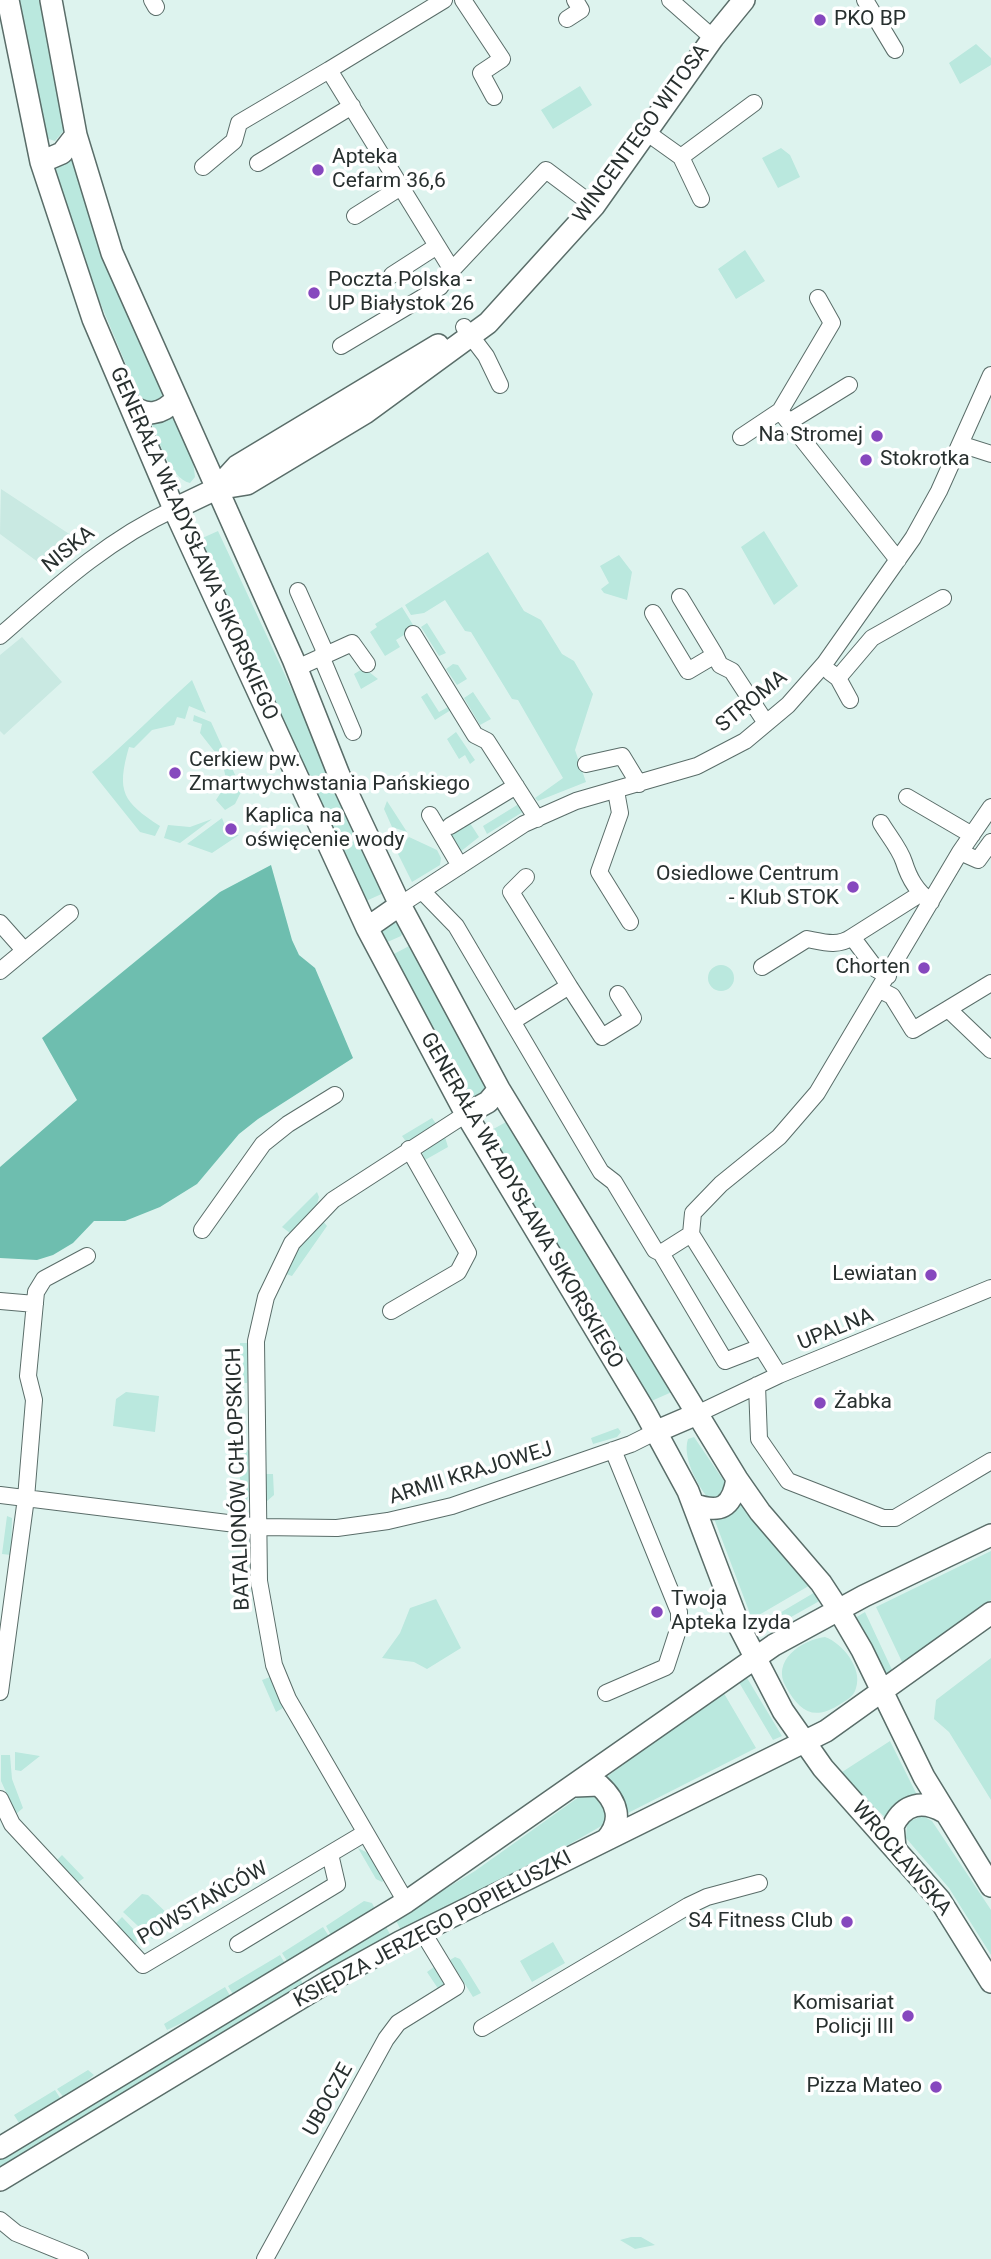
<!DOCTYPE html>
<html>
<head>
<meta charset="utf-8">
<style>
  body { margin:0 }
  canvas { display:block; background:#ddf3ee }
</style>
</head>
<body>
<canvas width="991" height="2259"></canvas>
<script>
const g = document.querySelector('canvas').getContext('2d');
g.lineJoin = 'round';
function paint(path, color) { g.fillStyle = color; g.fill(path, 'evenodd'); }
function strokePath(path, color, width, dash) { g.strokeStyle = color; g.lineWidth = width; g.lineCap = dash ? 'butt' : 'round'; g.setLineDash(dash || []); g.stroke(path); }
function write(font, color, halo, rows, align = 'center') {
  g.font = font + ' Roboto,sans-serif'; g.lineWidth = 7; g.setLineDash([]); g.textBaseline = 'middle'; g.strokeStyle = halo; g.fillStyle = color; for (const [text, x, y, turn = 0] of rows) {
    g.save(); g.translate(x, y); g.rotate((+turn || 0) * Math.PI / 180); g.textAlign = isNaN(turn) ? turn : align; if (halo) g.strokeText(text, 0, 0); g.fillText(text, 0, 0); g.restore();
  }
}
paint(new Path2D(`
  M1,489L86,545L59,566L51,558L42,565L0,534Z
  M22,637L62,682L4,735L0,731V655Z`), '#c9e9e2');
paint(new Path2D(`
  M18,0H40L65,129L55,141L46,138Z
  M976,44L991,58V65L960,84L949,63Z
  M580,86L592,105L553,129L541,110Z
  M781,148L790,155L800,177L778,188L762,158Z
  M72,156L96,232L163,392L160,404L142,403L67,223L51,166Z
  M745,250L765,281L736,299L718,269Z
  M172,410L193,461L195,477L190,483C169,478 158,436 149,418Z
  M218,531L386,892L366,901L198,540Z
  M764,531L798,586L774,605L741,547Z
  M488,552L524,611L541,620L562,654L574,661L593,694L575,750L586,782L538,801L535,798L563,778L518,700L512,699L471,632L465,631L445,600L424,613L411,615L405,605Z
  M619,555L632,572L627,600L604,593L601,589L609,583L600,566Z
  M402,607L415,628L396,640L400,647L385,656L370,632L377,627L375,624Z
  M427,623L446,653L439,656L421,627Z
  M453,664L458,665L467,679L457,685L446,669Z
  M364,668L378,679L361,689L354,674Z
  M192,680L206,713L189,706L185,719L177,717L174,725L152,730L134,748L129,747C116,792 123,802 160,826L155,836L140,832L92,772C127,743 158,710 192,680Z
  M473,692L491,719L480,725L464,698Z
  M427,693L439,712L448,707L454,708L435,720L421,697Z
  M194,715L211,722L242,790L235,804L225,810L216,800L227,783L222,761L200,733L202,724L193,721Z
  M456,732L475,760L470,764L465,755L459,759L447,739Z
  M387,801L407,832L392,827L384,809Z
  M522,802L526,810L487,834L483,826Z
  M222,818L228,834L239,835L212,853L187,844Z
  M212,819L180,843L164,838L168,825L190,827Z
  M468,820L479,837L460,852L450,835L452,830Z
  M409,837L437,850L441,858L440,865L412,882L396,850Z
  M390,922L399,924L404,930L401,936L383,944L381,928Z
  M411,945L489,1087L488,1092L470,1101L390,956Z
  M708 978a13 13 0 1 1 26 0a13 13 0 1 1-26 0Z
  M432,1118L437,1125L407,1143L402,1136Z
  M508,1121L674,1391L647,1403L486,1133Z
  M445,1137L448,1147L425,1160L422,1152Z
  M317,1192L319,1197L317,1204L290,1233L282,1227Z
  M322,1220L327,1226L292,1276L283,1273L295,1250Z
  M240,1343H248L247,1383H238Z
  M126,1392L159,1396L155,1432L113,1426L116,1399Z
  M618,1428L621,1432L617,1437L593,1444L591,1438Z
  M694,1437L726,1484L723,1499L708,1498C697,1484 682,1457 688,1439Z
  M240,1444L249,1451L250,1493L246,1501L240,1493Z
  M264,1474H273L274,1495L266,1502Z
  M738,1500L769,1539L812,1584L752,1619L712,1513Z
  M7,1516L12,1518L11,1555L2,1554Z
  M991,1551V1600L904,1666L876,1607Z
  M817,1591L823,1599L761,1634L756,1627Z
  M436,1599L461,1648L427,1669L414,1662L382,1658L400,1633L410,1608Z
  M865,1612L894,1674L885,1680L855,1618Z
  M825,1637C842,1643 863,1668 856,1688C854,1697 845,1701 837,1706C812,1721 799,1710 786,1687C771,1661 801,1640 825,1637Z
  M991,1658V1800L949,1732L934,1719L936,1700Z
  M744,1673L782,1736L773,1740L737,1679Z
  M270,1677L283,1708L276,1712L262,1680Z
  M722,1690L756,1748L622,1816L600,1782Z
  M890,1741L919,1799L889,1821L839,1774Z
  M15,1752L40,1756L21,1771L15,1770Z
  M1,1755H10L12,1779L23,1808L16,1814L1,1781Z
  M583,1794L599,1798L606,1809L603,1825L523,1871L402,1932L395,1919L475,1871Z
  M923,1816L932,1821L991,1910V1955L949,1888L906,1838L907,1822Z
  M358,1848L368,1853L384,1880L382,1882L376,1879Z
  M62,1855L84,1878L77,1883L56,1861Z
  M142,1894L148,1895L173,1919L174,1926L152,1939L123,1912Z
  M364,1901L372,1903L376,1911L332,1937L326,1926Z
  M122,1917L139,1935L135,1945L115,1924Z
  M385,1925L392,1938L323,1976L317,1966Z
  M323,1927L330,1938L289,1964L282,1953Z
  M553,1942L565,1963L532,1982L520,1961Z
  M280,1955L286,1965L234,1996L228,1986Z
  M455,1957L460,1959L481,1993L473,1997L450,1960Z
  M434,1967L444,1981V1987L439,1990L427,1972Z
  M300,1977L303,1985L0,2172V2158Z
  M225,1987L232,1999L167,2030L164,2024Z
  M88,2070L94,2075L65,2099L57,2089Z
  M55,2090L62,2101L21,2126L14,2115Z
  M631,2237H641L655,2245L635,2249L620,2240Z`), '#bae8de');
paint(new Path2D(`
  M271,865L292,940L299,955L315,968L353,1058L258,1119L239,1134L197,1184L160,1207L125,1221H94L73,1243L53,1255L37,1260L0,1258V1167L77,1100L42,1038L220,892Z`), '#6ebeaf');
const street = new Path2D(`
  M152,0L156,7
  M444,0L329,70L452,270L546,170L594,206
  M463,0L502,59L481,73L494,97
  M670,0L713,38
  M865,0L895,50
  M567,19L581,10L575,0
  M646,132L681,157L701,199
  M681,157L754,103
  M258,163L352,106
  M203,167L234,141L239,123L329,70
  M355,216L401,187
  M392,275L437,246
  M818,298L832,323L780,411L898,560
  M464,327L486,356L500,385
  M341,346L440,287L452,270
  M789,422L849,385
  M741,437L780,411
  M960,444L991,454
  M298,591L326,654
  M680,597L715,655
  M653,613L688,671L715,655L720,665L732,671L766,723
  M413,634L475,735L487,741L537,819
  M0,636C55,588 107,540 174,509
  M321,656L353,732
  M297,668L352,643L367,664
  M830,672L838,678L850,700
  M838,678L872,638L943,598
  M586,764L622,756L639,784
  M616,791L620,813L599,872L630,922
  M907,797L972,835
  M430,815L460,866
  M881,823C888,835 900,849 904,862C909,878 916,891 931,902
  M450,826L516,786
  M960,852L978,860L991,842
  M422,891L456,926L601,1172L614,1182L655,1250L661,1253L691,1234
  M400,905L524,824L576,801L697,766L745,741L788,705L825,663L913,538L939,491L991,375
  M0,923L24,950
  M852,937L920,894
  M762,967L807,939C823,942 838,947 852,937L876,969L888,976
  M0,971L70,913
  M569,986L602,1037L633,1018L618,994
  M880,990L892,996L913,1030L948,1009L991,1050
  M948,1009L991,983
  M513,1021L569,986L511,892L526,877
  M202,1230L263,1144L288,1124L335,1095
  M661,1253L725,1361L761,1347
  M0,1301L35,1304
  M391,1311L458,1272L468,1253L409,1149
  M779,1375L691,1234L693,1213L721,1184L779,1137L817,1093L960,852L991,807
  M757,1385L759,1439L788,1481L883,1518H895L991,1461
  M697,1414L779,1375L991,1288
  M0,1495L260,1527L337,1528L388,1521L452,1506L631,1444L655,1432
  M0,1692L26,1498L34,1400L28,1376L36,1292L44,1279L87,1256
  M606,1693L666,1667L679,1627V1612L613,1450
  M0,1799L12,1824L143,1965L365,1833
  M406,1902L288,1699L274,1665L259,1581L256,1341L266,1297L292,1243L333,1200L466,1114
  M238,1944L337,1884L330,1854
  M482,2028L688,1906L707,1897L759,1883
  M0,2220L16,2233L80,2259
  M265,2259L386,2039L398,2023L456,1987L422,1931`);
const secondary = new Path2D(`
  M8,0L41,162L93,319L174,509L367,928L466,1114L644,1410L688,1491L740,1628L783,1711L823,1768L940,1900L991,1982
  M51,0L76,135L112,253L293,659L339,775L400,905L499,1089L737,1479L760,1512L821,1583L838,1609L862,1650L924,1777L991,1886
  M41,162L62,153L76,135
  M129,403C145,418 162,415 176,399
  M216,489L237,466L438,345
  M174,509L216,489L247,484L365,413L488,323L594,206L713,38L744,0
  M367,928L400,905
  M466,1114L488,1102L499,1089
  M655,1432L697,1414
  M693,1504C720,1514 732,1508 737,1479
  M575,1786L599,1785C618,1802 623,1821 606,1840
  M895,1848L893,1826C904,1803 923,1800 944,1812
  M0,2148L406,1902L774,1645L864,1596L991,1535
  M0,2180L324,1984L400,1942L826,1731L991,1613`);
strokePath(street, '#5a6d69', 18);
strokePath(secondary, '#5a6d69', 24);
strokePath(street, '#fff', 16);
strokePath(secondary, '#fff', 21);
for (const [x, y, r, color] of [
  [820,20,7,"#8648be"],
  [318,170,7,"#8648be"],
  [314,293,7,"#8648be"],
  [877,436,7,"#8648be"],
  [866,460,7,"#8648be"],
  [175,773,7,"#8648be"],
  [231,829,7,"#8648be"],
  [853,887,7,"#8648be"],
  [924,968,7,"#8648be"],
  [931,1275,7,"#8648be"],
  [820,1403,7,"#8648be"],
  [657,1612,7,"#8648be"],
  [847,1922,7,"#8648be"],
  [908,2016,7,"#8648be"],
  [936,2087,7,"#8648be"]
]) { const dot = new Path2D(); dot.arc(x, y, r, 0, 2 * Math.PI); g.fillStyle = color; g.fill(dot); strokePath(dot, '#fff', 2.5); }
write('21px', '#28302f', '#fff', [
  ["PKO BP",834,20],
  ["Apteka",332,158],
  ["Cefarm 36,6",332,182],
  ["Poczta Polska -",328,281],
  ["UP Białystok 26",328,305],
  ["Na Stromej",863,436,"right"],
  ["Stokrotka",880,460],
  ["Cerkiew pw.",189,761],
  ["Zmartwychwstania Pańskiego",189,785],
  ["Kaplica na",245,817],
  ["oświęcenie wody",245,841],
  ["Osiedlowe Centrum",839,875,"right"],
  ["- Klub STOK",839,899,"right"],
  ["Chorten",910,968,"right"],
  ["Lewiatan",917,1275,"right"],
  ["Żabka",834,1403],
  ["Twoja",671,1600],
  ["Apteka Izyda",671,1624],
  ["S4 Fitness Club",833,1922,"right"],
  ["Komisariat",894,2004,"right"],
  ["Policji III",894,2028,"right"],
  ["Pizza Mateo",922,2087,"right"]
], 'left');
write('21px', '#28302f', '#fff', [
  ["WINCENTEGO WITOSA",642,134,-54],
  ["GENERAŁA WŁADYSŁAWA SIKORSKIEGO",193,544,66],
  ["NISKA",69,550,-39],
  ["STROMA",752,702,-39],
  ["GENERAŁA WŁADYSŁAWA SIKORSKIEGO",521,1201,60],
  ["UPALNA",836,1330,-22],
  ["ARMII KRAJOWEJ",471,1474,-17],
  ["BATALIONÓW CHŁOPSKICH",239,1479,-92],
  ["WROCŁAWSKA",901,1859,50],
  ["POWSTAŃCÓW",203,1904,-30],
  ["KSIĘDZA JERZEGO POPIEŁUSZKI",433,1930,-28],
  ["UBOCZE",329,2100,-61]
]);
</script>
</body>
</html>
